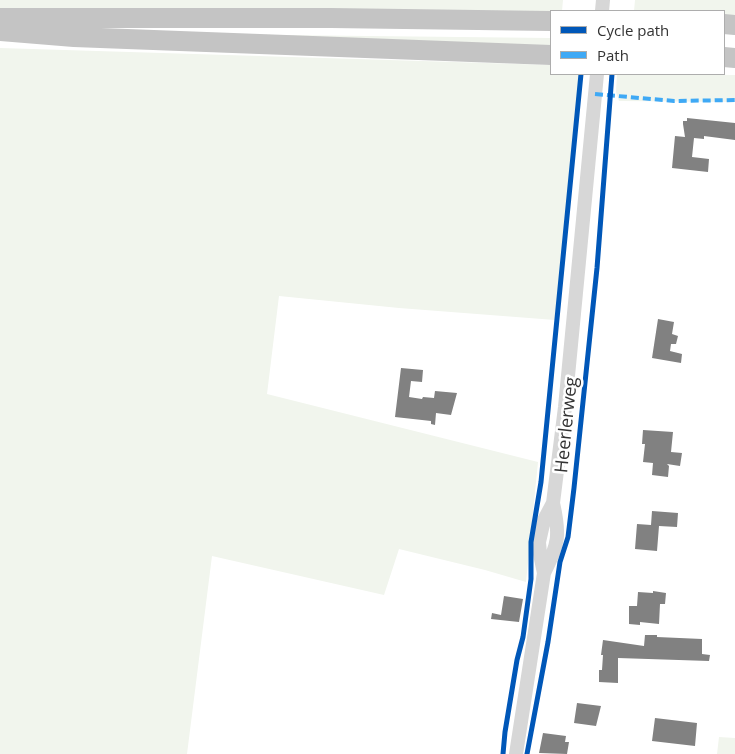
<!DOCTYPE html>
<html>
<head>
<meta charset="utf-8">
<style>
  body { margin:0 }
  #map { position:relative; width:735px; height:754px; overflow:hidden; background:#fff; font-family:"Open Sans",sans-serif }
  canvas { display:block }
  .legend { position:absolute; left:550px; top:10px; width:175px; height:65px; box-sizing:border-box; background:#fff; border:1px solid #adadad; margin:0; padding:6px 9px; list-style:none; font-size:15px; color:#333 }
  .legend li { display:flex; align-items:center; gap:10px; height:25px }
  .legend b { width:25px; border:1px solid #adadad }
</style>
</head>
<body>
<div id="map">
<canvas width="735" height="754"></canvas>
<ul class="legend">
<li><b style="height:6px;background:#0057b8"></b>Cycle path</li>
<li><b style="height:6px;background:#3fa9f5"></b>Path</li>
</ul>
</div>
<script>
const g = document.querySelector('canvas').getContext('2d');
g.lineJoin = 'round';
function paint(path, color) { g.fillStyle = color; g.fill(path, 'evenodd'); }
function strokePath(path, color, width, dash) { g.strokeStyle = color; g.lineWidth = width; g.lineCap = dash ? 'butt' : 'round'; g.setLineDash(dash || []); g.stroke(path); }
function write(font, color, halo, rows, align = 'center') {
  g.font = font + ' "Open Sans",sans-serif'; g.lineWidth = 5; g.setLineDash([]); g.textBaseline = 'middle'; g.strokeStyle = halo; g.fillStyle = color; for (const [text, x, y, turn = 0] of rows) {
    g.save(); g.translate(x, y); g.rotate((+turn || 0) * Math.PI / 180); g.textAlign = isNaN(turn) ? turn : align; if (halo) g.strokeText(text, 0, 0); g.fillText(text, 0, 0); g.restore();
  }
}
paint(new Path2D(`
  M0,0H563L562,11H551L0,10Z
  M635,0H735V17L724,16V11H634Z
  M187,34L551,38V47Z
  M0,48L551,65V74H579L555,320L399,308L279,296L267,394L538,462L526,582L485,570L399,549L384,595L212,556L187,754H0Z
  M617,74L735,75V102L619,101L616,92Z
  M719,737L735,738V754H717Z`), '#f1f5ed');
paint(new Path2D(`
  M687,118L735,123V140L704,136V139L694,138L692,157L709,159L708,172L672,168L675,136L685,137L683,124V121H687Z
  M658,319L674,322L672,334L678,336L676,344H671L670,351L682,354L681,363L652,358Z
  M401,368L423,370L422,382L411,381L409,397L422,399L423,397L434,398L435,391L457,393L451,415L436,413L435,425L431,424V421L395,417Z
  M643,430L673,432L671,452L682,453L680,466L667,464L669,466L668,477L652,475L653,463L643,462L645,444H642Z
  M652,511L678,513L677,527L659,526L657,551L635,549L637,524L651,525Z
  M653,591L666,593L665,604H660L659,624L640,622V625L629,624V606H637L638,592L653,593Z
  M504,596L523,599L519,622L491,619L492,613L501,615Z
  M645,635H657V637L702,639V654L710,655L709,661L618,658V683L599,682V670H602L603,655H601L603,640L644,646Z
  M577,703L601,706L596,726L574,723Z
  M655,718L697,723L695,746L652,741Z
  M543,733L566,736L565,742H569L567,754L539,753Z`), '#818181');
strokePath(new Path2D(`
  M602,11L603,0
  M544,573L540,554L539,542L544,520L553,503L565,407L597,74
  M516,754L544,573C559,544 560,534 553,503`), '#d7d7d7', 14);
strokePath(new Path2D(`
  M0,18H331L551,21
  M724,24L735,25
  M0,31L74,37L551,55
  M724,57L735,58`), '#c4c4c4', 20);
strokePath(new Path2D(`
  M595,94L674,101L735,100`), '#3fa9f5', 4, [8, 4]);
strokePath(new Path2D(`
  M503,754L505,732L517,660L523,637L531,579V542L541,482L581,74
  M527,754L548,642L560,562L568,537L574,488L597,268L612,74`), '#0057b8', 5);
write('18px', '#333', '#fff', [
  ["Heerlerweg",567,425,-84]
]);
</script>
</body>
</html>
